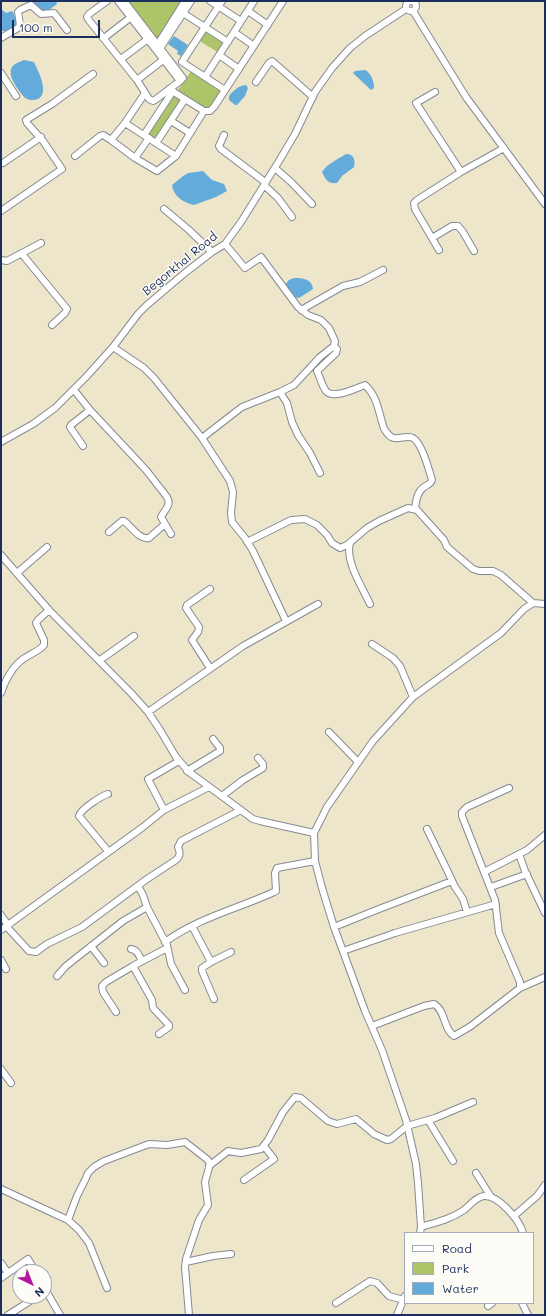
<!DOCTYPE html>
<html>
<head>
<meta charset="utf-8">
<style>
  body { margin:0 }
  #map { position:relative; width:546px; height:1316px; overflow:hidden; background:#eee6ca; font-family:Mali,sans-serif }
  canvas { display:block }
  .frame { position:absolute; inset:0; border:2px solid #1b2f5e; pointer-events:none }
  .legend { position:absolute; left:404px; top:1232px; width:130px; height:72px; box-sizing:border-box; background:#fdfcf7; border:1px solid #a3aaba; margin:0; padding:5px 7px; list-style:none; font-size:12px; color:#1b2f5e }
  .legend li { display:flex; align-items:center; gap:8px; height:20px }
  .legend b { width:20px; border:1px solid #a3aaba }
  .north { position:absolute; left:12px; top:1264px; width:40px; height:40px; box-sizing:border-box; background:#fdfcf7; border:1px solid #a3aaba; border-radius:50%; rotate:137deg; font-size:11px; font-weight:700; line-height:16px; text-align:center; color:#1b2f5e }
  .north::after { content:''; display:block; margin:auto; width:14px; height:18px; background:#b5179e; clip-path:polygon(50% 0,100% 100%,50% 72%,0 100%) }
  .scale { position:absolute; left:12px; top:20px; width:88px; height:18px; box-sizing:border-box; border:2px solid #1b2f5e; border-top:0; padding-left:5px; font-size:12px; line-height:14px; white-space:nowrap; color:#1b2f5e; -webkit-text-stroke:3px #fdfcf7; paint-order:stroke }
</style>
</head>
<body>
<div id="map">
<canvas width="546" height="1316"></canvas>
<div class="frame"></div>
<ul class="legend">
<li><b style="height:5px;background:#fff"></b>Road</li>
<li><b style="height:11px;background:#aec468"></b>Park</li>
<li><b style="height:11px;background:#63abda"></b>Water</li>
</ul>
<div class="north">N</div>
<div class="scale">100 m</div>
</div>
<script>
const g = document.querySelector('canvas').getContext('2d');
g.lineJoin = 'round';
function paint(path, color) { g.fillStyle = color; g.fill(path, 'evenodd'); }
function strokePath(path, color, width, dash) { g.strokeStyle = color; g.lineWidth = width; g.lineCap = dash ? 'butt' : 'round'; g.setLineDash(dash || []); g.stroke(path); }
function write(font, color, halo, rows, align = 'center') {
  g.font = font + ' Mali,sans-serif'; g.lineWidth = 3; g.setLineDash([]); g.textBaseline = 'middle'; g.strokeStyle = halo; g.fillStyle = color; for (const [text, x, y, turn = 0] of rows) {
    g.save(); g.translate(x, y); g.rotate((+turn || 0) * Math.PI / 180); g.textAlign = isNaN(turn) ? turn : align; if (halo) g.strokeText(text, 0, 0); g.fillText(text, 0, 0); g.restore();
  }
}
paint(new Path2D(`
  M127,1H183L157,41Z
  M206,29L226,42L219,53L198,40Z
  M191,71L222,90L209,110L178,90Z
  M173,93L183,99L156,141L146,135Z`), '#aec468');
paint(new Path2D(`
  M33,1H56L57,4L49,10L42,13L36,8Z
  M1,9L6,13L12,11C15,15 18,22 15,27L6,31H1Z
  M174,36L188,45L181,56L177,54L178,51L168,44Z
  M24,60L34,62C38,71 50,93 38,99C33,101 29,100 25,98C19,91 3,72 15,64C18,62 22,61 24,60Z
  M365,70C371,73 374,81 374,88L371,90L353,73L355,71Z
  M246,85L248,88L245,96L237,105H235L229,100V96C234,90 238,86 246,85Z
  M346,154C355,154 355,161 354,167L342,176L337,183C328,184 326,180 322,172C327,164 338,159 346,154Z
  M203,171L212,180L224,184L227,191L216,197L194,205C184,203 173,196 172,185L183,176L188,173Z
  M294,278C303,278 312,279 313,289L299,298L294,297L284,286L289,280Z`), '#63abda');
const minor = new Path2D(`
  M107,1L89,14L87,17L88,19L137,80L149,99L153,101L155,100L180,81
  M118,1L180,81L183,78L124,1
  M210,1L241,21
  M222,1L182,62L225,90
  M406 6a5 5 0 1 1 10 0a5 5 0 1 1-10 0Z
  M248,11L268,25
  M413,11L466,97L545,204
  M183,13L228,42
  M234,32L254,46
  M1,38L18,28L20,25L18,12L20,10L31,5L41,14L54,13L67,30
  M104,38L131,17
  M156,47L185,1
  M159,50L191,1
  M219,55L239,69
  M121,59L148,39
  M1,73L16,96
  M205,77L254,1
  M137,80L163,60
  M256,82L269,63L272,61L313,97
  M435,92L416,103L461,172
  M145,93L125,123L111,140L135,158L157,171L176,156L204,111L169,89
  M204,111H210L214,107L283,1
  M171,121L190,133
  M125,123L176,156
  M144,135L173,91
  M224,135L219,146L221,149L265,182
  M156,143L185,99
  M75,156L100,136L103,135L111,140
  M135,158L149,138
  M3,163L41,137
  M275,168L292,183L312,204
  M264,185L278,198L292,217
  M164,209L189,230L212,252
  M1,211L62,169L43,141L27,123L26,120L52,104L93,74
  M432,238L452,226H458L463,232L474,251
  M439,250L415,209L414,203L417,200L461,172L504,148
  M22,254L67,309L65,313L52,325
  M1,260L7,261L41,243
  M301,310L343,286L360,282L383,270
  M334,346L337,349L336,353L317,371C320,377 322,386 326,391C333,400 356,388 365,385C376,395 378,408 382,422C383,424 383,428 385,430C394,446 404,433 413,438C422,443 429,470 432,480C430,485 428,484 424,487C417,492 416,501 415,509
  M113,347L144,368L154,378L202,438L230,481L233,492L231,513L232,522L245,538L253,551L286,621
  M74,390L90,410L71,425L70,427L83,446
  M280,392L287,403L292,422L298,435L310,453L320,473
  M90,410L146,470L167,497C172,506 164,510 161,517L171,534
  M202,438L242,407L280,392L294,385L320,357L334,346L335,341L329,328L321,320L308,315L298,307L261,257L245,268L225,244
  M1,442L33,424L55,408L86,377L113,347L138,314L147,305L186,272L212,252L225,244L241,222L279,161L295,134L315,92L332,68L350,48L365,36L406,9
  M109,532L122,521H124C131,526 139,540 149,538L165,524
  M247,542L291,520L305,519L317,525L327,535L332,543L340,548L347,545L367,528L379,521L408,508L417,510L444,540L447,547L473,569L479,571H493L501,575L533,603
  M350,543C345,561 362,587 370,604
  M1,555L49,610L131,693L148,712L160,730L176,757L189,772L253,819L260,821L314,833
  M17,573L47,547
  M210,589L187,605L186,608L199,627L198,632L192,640L210,668
  M372,644L393,658L400,666L413,697
  M100,660L134,636
  M1,693C5,681 12,667 23,659C30,654 38,652 44,645V640L36,623L38,620L49,610
  M148,712L243,646L318,604
  M329,732L358,762
  M187,771L220,751V748L213,739
  M222,796L243,780L263,768V764L258,758
  M164,810L148,779L179,761
  M427,829L448,872L455,887L463,899L467,912
  M108,851L79,816C81,809 101,796 108,794
  M519,854L525,871L545,913
  M484,872L527,850L545,835
  M138,886L143,895L147,907L167,945L171,964L185,990
  M491,887L527,874
  M1,915L8,925
  M6,926L29,951L36,952L47,944L82,927L147,879L176,860C181,855 180,853 178,847L181,841L241,810
  M192,926L211,962L202,968V971L214,999
  M334,927L379,909L452,881
  M1,930L143,827L164,810L209,787
  M165,942C198,918 237,909 274,892L276,891L275,873L277,868L315,861
  M91,946L104,963
  M131,949C138,950 139,956 142,961
  M343,951L395,933L496,904
  M1,960L6,969
  M211,962L231,952
  M133,966L152,1000L153,1008L169,1025V1027L159,1034
  M57,976L66,966L123,921L147,907
  M520,988L545,977
  M116,1012L103,992L102,986L106,982L133,966L167,948
  M372,1026L424,1006L434,1004C446,1011 443,1029 454,1036L471,1026L520,988V982L499,933L495,900L462,816V812L467,807L509,788
  M1,1069L11,1083
  M428,1120L453,1161
  M209,1166L228,1151L241,1153L261,1149L268,1140L283,1112L295,1097L301,1098L328,1121L337,1124L356,1119L374,1134L387,1140L391,1139L407,1126L435,1118L473,1102
  M476,1173L491,1197
  M244,1180L274,1159L264,1146
  M1,1189L68,1220
  M514,1216L537,1196L545,1185
  M421,1227C437,1222 449,1220 464,1210C470,1205 476,1197 484,1196C499,1195 520,1221 523,1233
  M420,1233L421,1227L418,1183L416,1164L406,1120L382,1050L365,1011L334,927L322,888L315,861L314,833L327,807L373,741L413,697L501,633L524,609L533,603L545,604
  M186,1262L213,1256L231,1254
  M1,1263L8,1273
  M1,1278L28,1259L36,1272
  M44,1287L60,1315
  M107,1288L89,1243L79,1230L68,1220L77,1196L86,1178L88,1173L94,1167L104,1161L149,1144L167,1145L185,1142L208,1160L210,1164L205,1182L208,1205L199,1220L186,1259L185,1267L189,1315
  M336,1303L370,1281L377,1283L389,1296L404,1300
  M522,1303L528,1315
  M488,1306L492,1303
  M8,1315L38,1296
  M397,1315L405,1296`);
strokePath(minor, '#848a94', 8);
strokePath(minor, '#fff', 6);
write('12px', '#1b2f5e', '#fdfcf7', [
  ["Begorkhal Road",180,264,-39]
]);
</script>
</body>
</html>
